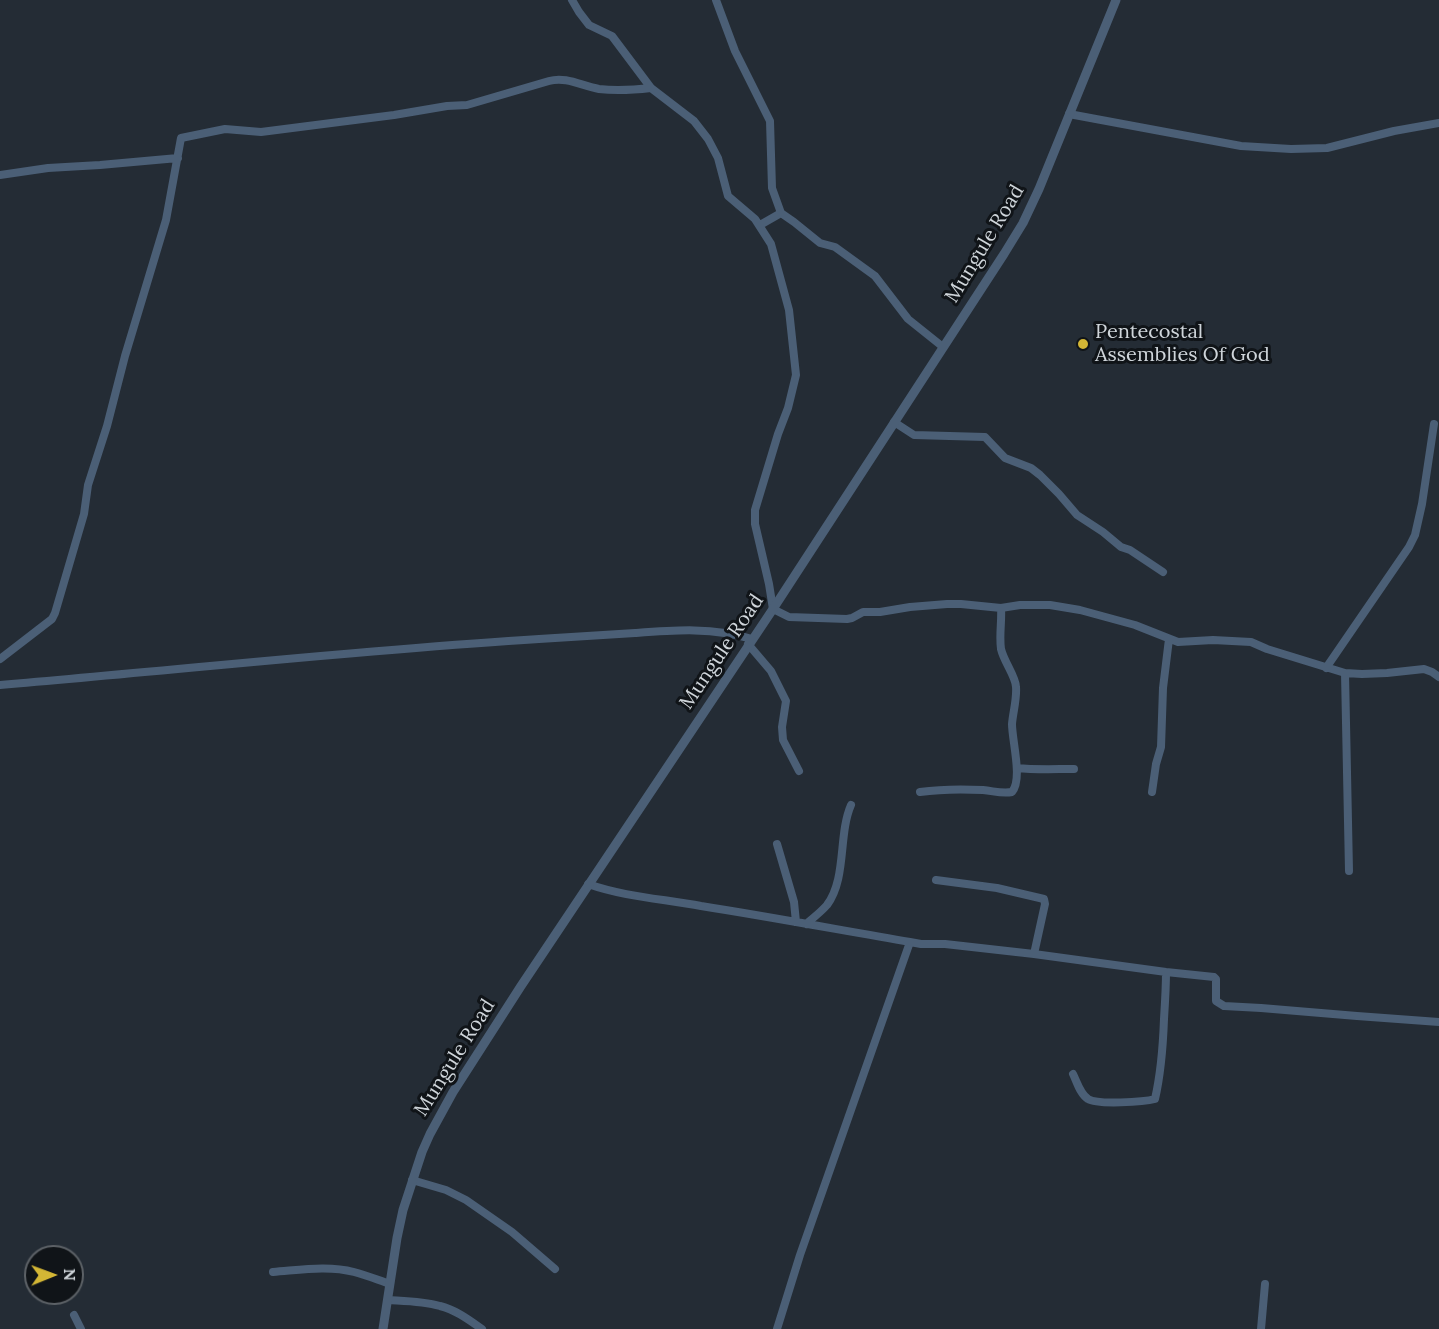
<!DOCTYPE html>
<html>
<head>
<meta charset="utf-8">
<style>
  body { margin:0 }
  #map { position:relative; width:1439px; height:1329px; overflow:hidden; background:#242c35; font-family:Lora,serif }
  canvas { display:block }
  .north { position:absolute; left:24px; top:1245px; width:60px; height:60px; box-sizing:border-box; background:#101418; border:2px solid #5c6166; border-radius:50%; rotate:89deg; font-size:16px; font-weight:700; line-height:24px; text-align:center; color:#cfd5da }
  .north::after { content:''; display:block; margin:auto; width:21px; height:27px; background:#d3b635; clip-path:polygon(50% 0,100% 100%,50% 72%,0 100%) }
</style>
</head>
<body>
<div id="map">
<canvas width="1439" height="1329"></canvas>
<div class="north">N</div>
</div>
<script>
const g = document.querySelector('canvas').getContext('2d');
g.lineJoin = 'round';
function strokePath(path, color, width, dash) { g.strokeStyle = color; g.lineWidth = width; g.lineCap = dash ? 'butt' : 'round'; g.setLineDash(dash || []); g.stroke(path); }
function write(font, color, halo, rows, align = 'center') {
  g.font = font + ' Lora,serif'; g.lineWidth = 6; g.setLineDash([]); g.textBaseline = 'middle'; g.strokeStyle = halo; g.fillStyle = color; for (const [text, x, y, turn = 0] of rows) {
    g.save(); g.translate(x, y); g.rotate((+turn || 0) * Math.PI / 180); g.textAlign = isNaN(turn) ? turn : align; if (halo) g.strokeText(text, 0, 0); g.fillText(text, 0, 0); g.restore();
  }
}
strokePath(new Path2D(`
  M572,0L579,12L589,25L612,36L651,88L694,121L708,139L718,158L728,196L755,219L771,244L789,310L796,375L788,408L778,434L755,510V524L769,584L773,609L789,617L847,619L852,618L863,612H880L910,607L947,604H961L1001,608L1020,605H1050L1080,610L1135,625L1178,642L1213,640L1251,642L1267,649L1345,673L1362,674L1387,673L1424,669L1432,672L1439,677
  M716,0L735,51L770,121L772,188L781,213L794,222L820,243L835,247L875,276L908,319L943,347
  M1069,114L1241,146L1291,149L1327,148L1394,131L1439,123
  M0,175L48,168L100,165L178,158
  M760,225L781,213
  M894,422L914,435L985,437L1005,458L1031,468L1040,475L1059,494L1077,515L1103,532L1121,547L1130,550L1163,572
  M748,644L771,671L786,701L782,727L783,740L799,771
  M0,659L52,619L55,613L84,514L88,485L107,426L125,356L166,220L181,138L225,129L261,132L394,115L447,106L467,105L549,81C566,76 582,86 599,89C617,91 633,90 651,88
  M1326,668L1409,547L1415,535L1422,504L1434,424
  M1345,673L1349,871
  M0,685C180,670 359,650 539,639C571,637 603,635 635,633C675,630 713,627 752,639
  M1017,768C1035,770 1055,769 1074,769
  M920,792C941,789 963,789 983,790C994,791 1002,794 1012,792C1023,779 1012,741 1012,724C1013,712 1017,699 1016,687C1016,677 1004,662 1001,649C999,635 1002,621 1001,608
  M1152,792L1156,764L1161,747L1163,688L1169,639
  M777,844L794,902L796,922
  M936,880L997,888L1044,899L1045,904L1034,954
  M588,884C625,897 664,899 701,906C771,917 840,930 910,942L921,944H945L1034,954L1166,972L1214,977L1216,979V1001L1224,1006L1261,1008L1357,1016L1439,1022
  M806,924C813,918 821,912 827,905C847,878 838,835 851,805
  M1073,1074C1077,1082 1080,1094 1088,1099C1097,1105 1144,1102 1155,1099C1161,1073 1163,1046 1164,1019C1165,1003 1166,988 1166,972
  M412,1180L446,1190L466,1200L512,1232L555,1269
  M273,1272C300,1270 328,1265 354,1272C366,1275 378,1280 390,1284
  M388,1300C405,1301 423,1301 440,1306C456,1310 469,1320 482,1329
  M74,1315L81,1329
  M777,1329L800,1255L910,942
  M1261,1329L1265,1284`), '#4b5f76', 8);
strokePath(new Path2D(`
  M383,1329L397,1238L403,1210L422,1152L430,1134L453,1092L521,986L773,609L1004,254L1023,223L1039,189L1116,0`), '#4b5f76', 9);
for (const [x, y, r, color] of [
  [1083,344,6,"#d3b635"]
]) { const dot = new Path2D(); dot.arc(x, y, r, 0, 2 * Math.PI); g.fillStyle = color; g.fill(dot); strokePath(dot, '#101418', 2); }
write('20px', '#cfd5da', '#101418', [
  ["Mungule Road",985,244,-59],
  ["Mungule Road",722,652,-56],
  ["Mungule Road",455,1058,-58]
]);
write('20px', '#cfd5da', '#101418', [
  ["Pentecostal",1095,332],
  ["Assemblies Of God",1095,355]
], 'left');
</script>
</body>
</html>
